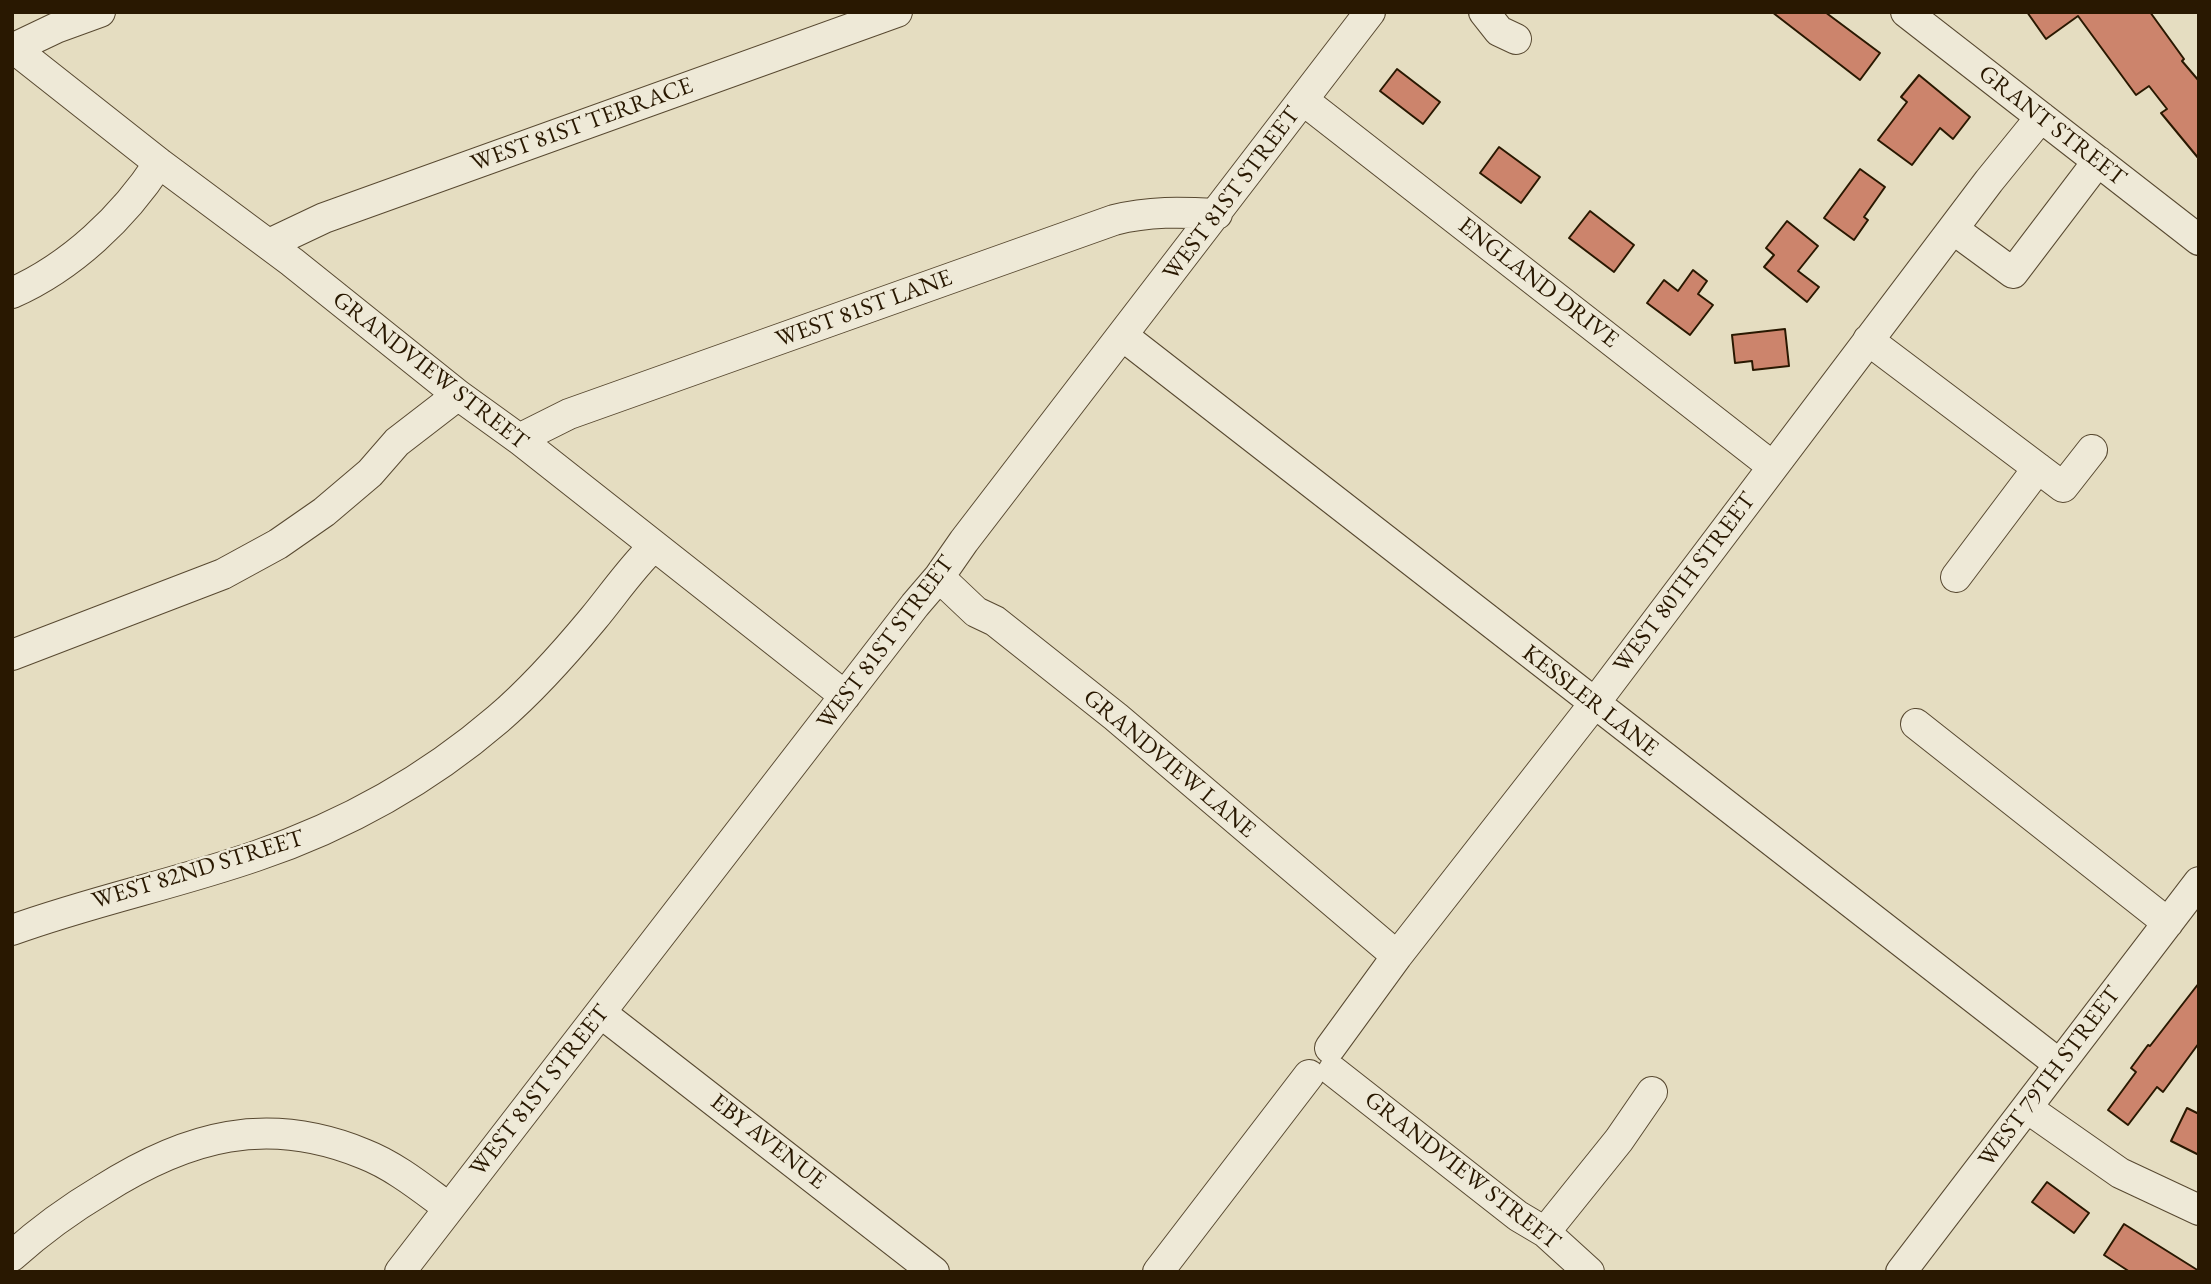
<!DOCTYPE html>
<html>
<head>
<meta charset="utf-8">
<style>
  body { margin:0 }
  #map { position:relative; width:2211px; height:1284px; overflow:hidden; background:#e5ddc1; font-family:"EB Garamond",serif }
  canvas { display:block }
  .frame { position:absolute; inset:0; border:14px solid #291801; pointer-events:none }
</style>
</head>
<body>
<div id="map">
<canvas width="2211" height="1284"></canvas>
<div class="frame"></div>
</div>
<script>
const g = document.querySelector('canvas').getContext('2d');
g.lineJoin = 'round';
function paint(path, color) { g.fillStyle = color; g.fill(path, 'evenodd'); }
function strokePath(path, color, width, dash) { g.strokeStyle = color; g.lineWidth = width; g.lineCap = dash ? 'butt' : 'round'; g.setLineDash(dash || []); g.stroke(path); }
function write(font, color, halo, rows, align = 'center') {
  g.font = font + ' "EB Garamond",serif'; g.lineWidth = 5; g.setLineDash([]); g.textBaseline = 'middle'; g.strokeStyle = halo; g.fillStyle = color; for (const [text, x, y, turn = 0] of rows) {
    g.save(); g.translate(x, y); g.rotate((+turn || 0) * Math.PI / 180); g.textAlign = isNaN(turn) ? turn : align; if (halo) g.strokeText(text, 0, 0); g.fillText(text, 0, 0); g.restore();
  }
}
const building = new Path2D(`
  M1772,12H1825L1880,53L1860,80Z
  M2027,12H2150L2184,59L2182,61L2199,81V159L2161,113L2167,109L2149,86L2136,95L2078,16L2046,39Z
  M1397,69L1440,102L1423,124L1380,91Z
  M1919,75L1970,117L1953,139L1940,128L1912,165L1878,140L1907,102L1901,97Z
  M1499,147L1540,177L1521,203L1480,173Z
  M1860,169L1885,187L1864,217L1868,220L1854,240L1824,218Z
  M1590,211L1634,245L1614,272L1569,238Z
  M1787,221L1818,246L1798,271L1819,287L1807,302L1764,267L1774,255L1766,248Z
  M1693,270L1707,281L1698,294L1713,305L1690,335L1647,303L1664,280L1678,291Z
  M1785,329L1789,366L1753,370L1752,361L1735,363L1732,335Z
  M2199,983V1043L2163,1092L2157,1087L2128,1125L2108,1110L2136,1072L2131,1068L2148,1045L2150,1046Z
  M2187,1108L2199,1114V1155L2171,1141Z
  M2047,1182L2089,1213L2074,1233L2032,1202Z
  M2124,1224L2199,1271V1272H2130L2104,1255Z`);
paint(building, '#cc846c');
strokePath(building, '#291801', 2);
const minor = new Path2D(`
  M1484,12L1499,31L1516,39
  M1906,12L2199,240
  M12,47L159,163L292,262L458,395L519,439L845,696
  M14,48L56,28L100,12
  M1303,100L1772,466
  M1953,229L2013,273L2098,161
  M269,244L324,218L897,12
  M12,293C71,267 124,217 159,163
  M1123,336L2059,1064
  M1868,340L2063,487L2092,450
  M519,439L569,414L1114,220C1149,211 1181,212 1217,214
  M939,577L976,612L995,621L1116,717L1397,956
  M1956,577L2038,468
  M12,655L223,574L278,544L324,512L370,473L397,442L458,395
  M1916,724L2168,923
  M12,930C92,901 175,884 256,856C344,826 427,780 498,719C533,689 564,654 593,619C613,595 631,568 654,546
  M601,1013L934,1272
  M1330,1048L1397,956L1594,704L1989,181L2041,117
  M1333,1071L1518,1216L1545,1232L1589,1272
  M2027,1108L2120,1173L2199,1210
  M1545,1232L1619,1140L1652,1092
  M12,1256C40,1231 70,1209 102,1190C187,1136 267,1114 364,1154C395,1166 423,1189 449,1208
  M400,1272L915,605L939,577L964,541L1370,12
  M1158,1272L1309,1075
  M1901,1272L2199,882`);
strokePath(minor, '#584931', 32);
strokePath(minor, '#eee9d7', 30);
write('24px', '#291801', '#eee9d7', [
  ["WEST 81ST TERRACE",582,125,-20],
  ["GRANT STREET",2052,126,38],
  ["WEST 81ST STREET",1232,194,-53],
  ["ENGLAND DRIVE",1538,283,38],
  ["WEST 81ST LANE",864,309,-20],
  ["GRANDVIEW STREET",430,371,38],
  ["WEST 80TH STREET",1685,583,-53],
  ["WEST 81ST STREET",886,643,-53],
  ["KESSLER LANE",1590,701,38],
  ["GRANDVIEW LANE",1169,764,40],
  ["WEST 82ND STREET",198,870,-17],
  ["WEST 79TH STREET",2050,1077,-53],
  ["WEST 81ST STREET",540,1091,-52],
  ["EBY AVENUE",768,1142,38],
  ["GRANDVIEW STREET",1462,1171,38]
]);
</script>
</body>
</html>
